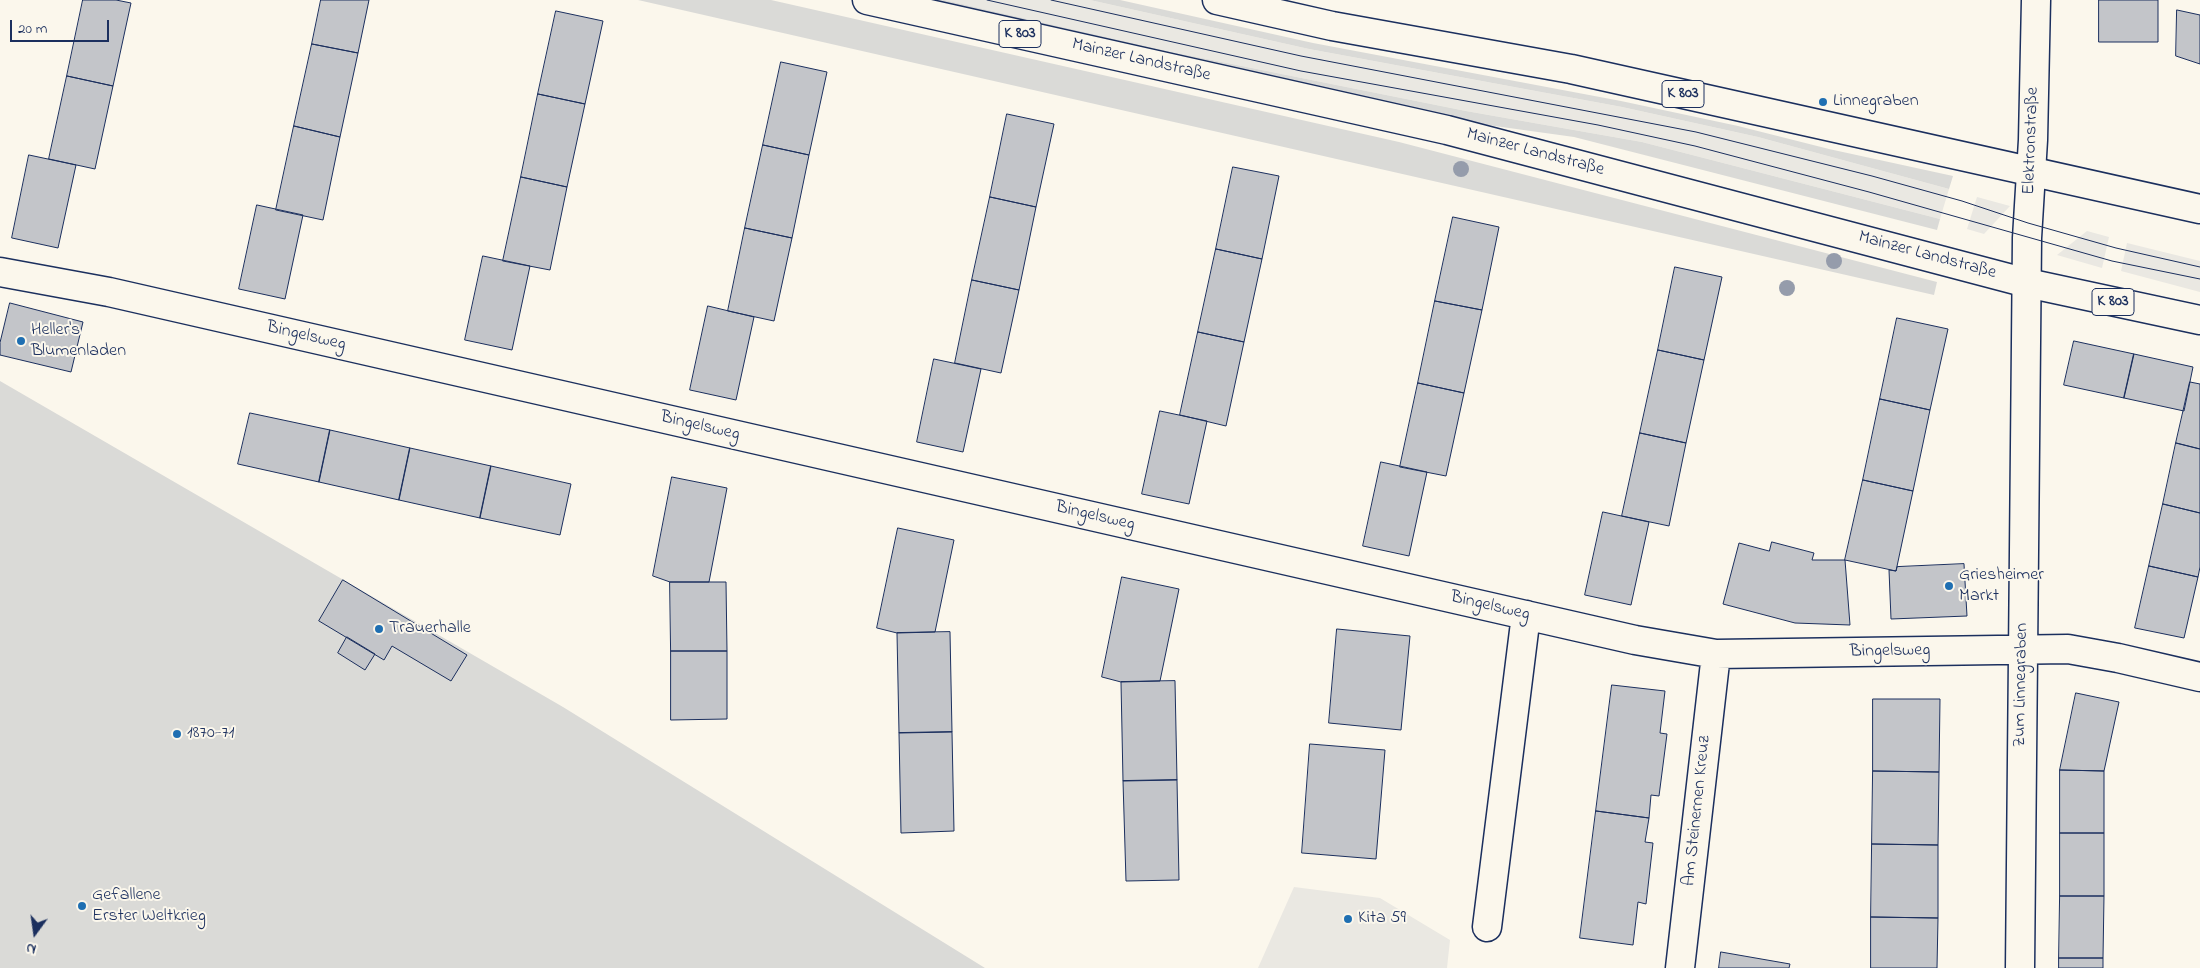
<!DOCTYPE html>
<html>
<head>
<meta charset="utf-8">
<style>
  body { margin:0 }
  #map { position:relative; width:2200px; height:968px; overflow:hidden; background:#fbf7ec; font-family:"Indie Flower",sans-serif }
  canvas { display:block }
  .north { position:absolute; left:10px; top:908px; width:50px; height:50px; -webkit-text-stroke:4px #fbf7ec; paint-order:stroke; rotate:194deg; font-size:14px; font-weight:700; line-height:20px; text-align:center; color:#1b2f5e }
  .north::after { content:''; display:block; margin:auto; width:18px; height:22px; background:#1b2f5e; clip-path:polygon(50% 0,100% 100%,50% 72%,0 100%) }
  .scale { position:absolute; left:10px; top:20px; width:99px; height:22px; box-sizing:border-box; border:2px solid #1b2f5e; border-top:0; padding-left:6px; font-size:15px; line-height:18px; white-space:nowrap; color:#1b2f5e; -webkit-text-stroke:4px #fbf7ec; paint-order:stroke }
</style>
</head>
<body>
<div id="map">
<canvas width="2200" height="968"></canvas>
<div class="north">N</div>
<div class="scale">20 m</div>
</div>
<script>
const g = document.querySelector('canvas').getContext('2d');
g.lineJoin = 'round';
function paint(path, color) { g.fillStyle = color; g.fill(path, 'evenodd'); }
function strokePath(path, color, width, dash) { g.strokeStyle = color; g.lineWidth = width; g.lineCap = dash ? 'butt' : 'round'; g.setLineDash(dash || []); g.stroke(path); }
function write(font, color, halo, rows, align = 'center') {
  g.font = font + ' "Indie Flower",sans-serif'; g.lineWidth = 4; g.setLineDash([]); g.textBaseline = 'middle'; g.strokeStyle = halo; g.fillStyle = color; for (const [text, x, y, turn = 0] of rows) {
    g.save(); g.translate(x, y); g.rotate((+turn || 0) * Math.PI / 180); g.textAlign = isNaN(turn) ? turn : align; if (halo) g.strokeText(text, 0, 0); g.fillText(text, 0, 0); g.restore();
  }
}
paint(new Path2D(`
  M944,0H1090L1309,49L1622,107L1758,137L1949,189L1940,219L1642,142L1466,111L1172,52Z
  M1977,197L2010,206L1984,234L1967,229Z
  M2087,231L2109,237L2102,268L2057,255Z
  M2127,243L2200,261V292L2121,271Z
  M1294,887L1380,898L1450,940L1447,968H1258Z`), '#eae8e2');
paint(new Path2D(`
  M638,0H771L1399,142L1937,282L1934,295Z
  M916,0H944L1172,52L1466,111L1642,142L1940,219L1937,230L1574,137L1473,123Z
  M1090,0H1120L1313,43L1621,101L1738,126L1829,149L1953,176L1949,189L1758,137L1622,107L1309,49Z
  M0,381L563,707L985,968H0Z`), '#dadad7');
const building = new Path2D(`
  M83,0H116L131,3L113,86L67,76Z
  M321,0H369L358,53L312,44Z
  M2099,0H2158V42H2099Z
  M2177,10L2200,15V64L2176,56Z
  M556,11L603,21L585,104L538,94Z
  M312,44L358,53L340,137L294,126Z
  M781,62L827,72L809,155L763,145Z
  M67,76L113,86L95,169L49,159Z
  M538,94L585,104L567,187L521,177Z
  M1007,114L1054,124L1036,207L990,197Z
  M294,126L340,137L323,220L276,210Z
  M763,145L809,155L792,238L745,228Z
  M29,155L76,165L58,248L12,238Z
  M1233,167L1279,176L1262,259L1216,249Z
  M521,177L567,187L550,270L503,261Z
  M990,197L1036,207L1019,290L972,280Z
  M257,205L303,215L285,299L239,289Z
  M1453,217L1499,227L1482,310L1435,301Z
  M745,228L792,238L774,321L728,311Z
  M1216,249L1262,259L1244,342L1198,332Z
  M483,256L530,266L512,350L465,340Z
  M1675,267L1722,277L1704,360L1658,350Z
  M972,280L1019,290L1001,373L955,363Z
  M1435,301L1482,310L1464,393L1418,383Z
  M10,303L83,322L71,372L0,355V343Z
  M708,306L754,317L736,400L690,390Z
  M1897,318L1948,329L1930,410L1880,399Z
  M1198,332L1244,342L1226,426L1180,415Z
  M2074,341L2134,354L2124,398L2064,385Z
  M1658,350L1704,360L1686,443L1640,433Z
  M2134,354L2193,367L2184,411L2124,398Z
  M934,359L981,369L963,452L917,442Z
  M2190,382L2200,384V449L2176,443Z
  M1418,383L1464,393L1446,476L1400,467Z
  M1880,399L1930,410L1913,491L1863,480Z
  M1160,411L1207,421L1189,504L1142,494Z
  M250,413L330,430L319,482L238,464Z
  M330,430L410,448L399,500L319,482Z
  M1640,433L1686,443L1669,526L1622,516Z
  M2176,443L2200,449V513L2163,504Z
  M410,448L491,466L480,518L399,500Z
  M1381,462L1427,472L1409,556L1363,546Z
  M491,466L571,484L560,535L480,518Z
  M672,477L727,488L709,582H670L653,576Z
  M1863,480L1913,491L1896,571L1845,560Z
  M2163,504L2200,513V567L2198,577L2149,566Z
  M1603,512L1649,522L1631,605L1585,595Z
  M898,528L954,540L935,632L897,633L877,628Z
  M1772,542L1814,553L1812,560H1845L1850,625L1795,623L1723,604L1739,543L1769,551Z
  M1964,564L1967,616L1891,619L1889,570L1896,571L1897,567Z
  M2149,566L2198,577L2184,638L2135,628Z
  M1122,577L1179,589L1160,681L1121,682L1102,677Z
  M343,580L467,655L451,681L392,646L384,660L319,621Z
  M670,582H726L727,651H671Z
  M1337,629L1410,636L1401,730L1329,723Z
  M950,632L952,732L899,733L897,633Z
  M347,637L375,654L365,670L338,653Z
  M671,651H727V719L671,720Z
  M1175,681L1177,780L1123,781L1121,682Z
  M1612,685L1665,691L1660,733L1667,734L1659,796L1651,795L1649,818L1596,811Z
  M2076,693L2119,702L2104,771L2060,770Z
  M1873,699H1940L1939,772L1873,771Z
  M952,732L954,831L901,833L899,733Z
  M1310,744L1385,750L1376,859L1302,853Z
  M2060,770L2104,771V833H2060Z
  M1873,771L1939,772L1938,845L1872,844Z
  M1177,780L1179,880L1126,881L1123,781Z
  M1596,811L1649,818L1645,842L1653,843L1646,904L1638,902L1633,945L1580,938Z
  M2060,833H2104V896H2060Z
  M1872,844L1938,845V918L1871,917Z
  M2060,896H2104L2103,958H2059Z
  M1871,917L1938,918L1937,968H1871Z
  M1721,952L1790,964L1789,968H1719Z
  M2059,958H2103V968H2059Z`);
paint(building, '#c3c5c9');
strokePath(building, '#1b2f5e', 1);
const minor = new Path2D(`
  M0,272L109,292L1635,640L1716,654L2068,649L2118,658L2200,677
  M1487,927L1526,615
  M1680,968L1716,654
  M2020,968L2027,238L2033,140L2036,0`);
const major = new Path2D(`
  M867,0L1447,130L2027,283L2200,320
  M1217,0L1332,26L1571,69L2200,209`);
strokePath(minor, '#1b2f5e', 31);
strokePath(major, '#1b2f5e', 31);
strokePath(minor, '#fbf7ec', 28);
strokePath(major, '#fbf7ec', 28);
strokePath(new Path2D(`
  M987,0L1301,71L1598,125L1695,146L1869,192L2112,261L2200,279
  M1051,0L1301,56L1696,132L1872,176L1962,201L2028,223L2116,248L2200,267`), '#1b2f5e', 1);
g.fillStyle = '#959cab';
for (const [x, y] of [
  [1461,169],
  [1834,261],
  [1787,288]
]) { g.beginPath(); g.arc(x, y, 8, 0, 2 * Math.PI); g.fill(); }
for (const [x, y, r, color] of [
  [1823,102,5,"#1f6fb2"],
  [21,341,5,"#1f6fb2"],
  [1949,586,5,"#1f6fb2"],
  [379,629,5,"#1f6fb2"],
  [177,734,5,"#1f6fb2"],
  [82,906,5,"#1f6fb2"],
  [1348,919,5,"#1f6fb2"]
]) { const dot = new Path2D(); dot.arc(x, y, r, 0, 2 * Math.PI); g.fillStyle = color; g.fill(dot); strokePath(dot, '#fbf7ec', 2); }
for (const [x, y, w] of [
  [1020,34,42],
  [1683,94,42],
  [2113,302,42]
]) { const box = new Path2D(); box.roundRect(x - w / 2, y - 13.5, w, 27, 4); g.fillStyle = '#fbf7ec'; g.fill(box); strokePath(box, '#1b2f5e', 1); }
write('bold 16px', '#1b2f5e', null, [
  ["K 803",1020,34],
  ["K 803",1683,94],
  ["K 803",2113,302]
]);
write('18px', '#1b2f5e', '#fbf7ec', [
  ["Mainzer Landstraße",1141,61,13],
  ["Elektronstraße",2032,141,-88],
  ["Mainzer Landstraße",1535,153,15],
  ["Mainzer Landstraße",1927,256,15],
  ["Bingelsweg",306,337,13],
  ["Bingelsweg",700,427,13],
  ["Bingelsweg",1095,517,13],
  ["Bingelsweg",1490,607,13],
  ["Bingelsweg",1890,652,-1],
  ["Zum Linnegraben",2022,685,-89],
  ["Am Steinernen Kreuz",1698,811,-84]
]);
write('18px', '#1b2f5e', '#fbf7ec', [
  ["Linnegraben",1833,102],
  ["Heller's",31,331],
  ["Blumenladen",31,352],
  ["Griesheimer",1959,576],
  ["Markt",1959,597],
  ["Trauerhalle",389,629],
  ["1870-71",187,734],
  ["Gefallene",92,896],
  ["Erster Weltkrieg",92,917],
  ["Kita 59",1358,919]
], 'left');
</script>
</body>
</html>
